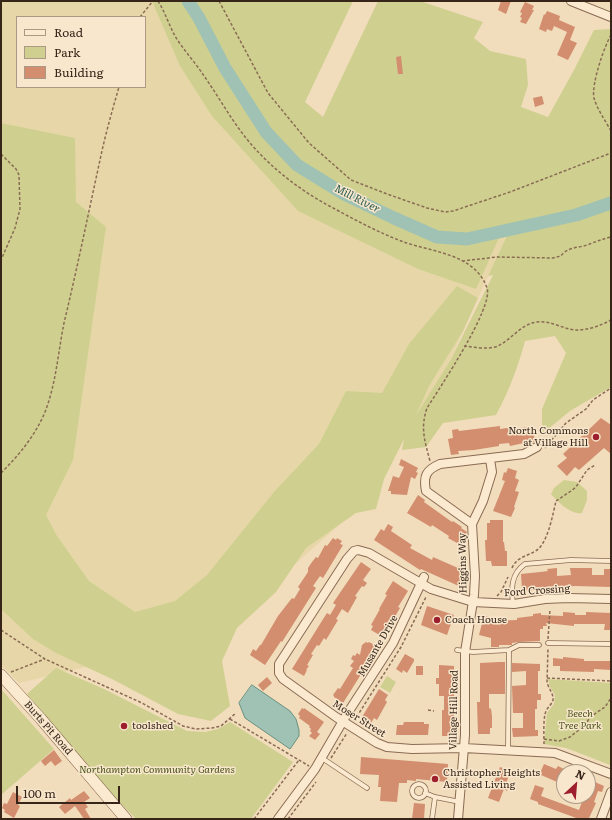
<!DOCTYPE html>
<html>
<head>
<meta charset="utf-8">
<style>
  body { margin:0 }
  #map { position:relative; width:612px; height:820px; overflow:hidden; background:#f1dcbc; font-family:Literata,serif }
  canvas { display:block }
  .frame { position:absolute; inset:0; border:2px solid #37251a; pointer-events:none }
  .legend { position:absolute; left:16px; top:16px; width:130px; height:72px; box-sizing:border-box; background:#f8e7cc; border:1px solid #ab9985; margin:0; padding:5px 7px; list-style:none; font-size:12px; color:#37251a }
  .legend li { display:flex; align-items:center; gap:8px; height:20px }
  .legend b { width:20px; border:1px solid #ab9985 }
  .north { position:absolute; left:556px; top:764px; width:40px; height:40px; box-sizing:border-box; background:#f8e7cc; border:1px solid #ab9985; border-radius:50%; rotate:26deg; font-size:11px; font-weight:700; line-height:16px; text-align:center; color:#37251a }
  .north::after { content:''; display:block; margin:auto; width:14px; height:18px; background:#9d1f2d; clip-path:polygon(50% 0,100% 100%,50% 72%,0 100%) }
  .scale { position:absolute; left:16px; top:786px; width:104px; height:18px; box-sizing:border-box; border:2px solid #37251a; border-top:0; padding-left:5px; font-size:12px; line-height:14px; white-space:nowrap; color:#37251a; -webkit-text-stroke:3px #f8e7cc; paint-order:stroke }
</style>
</head>
<body>
<div id="map">
<canvas width="612" height="820"></canvas>
<div class="frame"></div>
<ul class="legend">
<li><b style="height:5px;background:#fbeacf"></b>Road</li>
<li><b style="height:11px;background:#cfd08f"></b>Park</li>
<li><b style="height:11px;background:#d28e6e"></b>Building</li>
</ul>
<div class="north">N</div>
<div class="scale">100 m</div>
</div>
<script>
const g = document.querySelector('canvas').getContext('2d');
g.lineJoin = 'round';
function paint(path, color) { g.fillStyle = color; g.fill(path, 'evenodd'); }
function strokePath(path, color, width, dash) { g.strokeStyle = color; g.lineWidth = width; g.lineCap = dash ? 'butt' : 'round'; g.setLineDash(dash || []); g.stroke(path); }
function write(font, color, halo, rows, align = 'center') {
  g.font = font + ' Literata,serif'; g.lineWidth = 3; g.setLineDash([]); g.textBaseline = 'middle'; g.strokeStyle = halo; g.fillStyle = color; for (const [text, x, y, turn = 0] of rows) {
    g.save(); g.translate(x, y); g.rotate((+turn || 0) * Math.PI / 180); g.textAlign = isNaN(turn) ? turn : align; if (halo) g.strokeText(text, 0, 0); g.fillText(text, 0, 0); g.restore();
  }
}
paint(new Path2D(`
  M1,1H189L208,33L470,239L510,228L446,369L350,515L215,636L19,683L1,665ZM17,17H145V87H17Z`), '#e7d7a8');
paint(new Path2D(`
  M152,1H353L305,102L323,117L378,1H420L483,22L474,38L490,51L526,59L528,85L521,107L548,117L574,70L594,30L611,29V387L570,411L542,434V409L566,353L555,336L525,341C518,367 509,391 496,415L443,423L426,447L402,450L404,439L384,479L376,509L356,513L306,548L276,592L237,628L222,661L230,706L211,721L178,714L112,679L56,653L33,639L1,609V123L75,138L76,202L106,227L73,460L46,515L57,536L89,581L135,612L175,601L207,575L274,492L319,444L346,391L382,393L409,344L457,286L478,298L463,331L429,386L416,415L450,361L493,275L488,276L510,229L502,231L476,289L418,269L298,211L212,116L180,66Z
  M564,480L577,482L587,491V500L582,513C571,515 558,502 551,494L554,488Z
  M56,668L104,689L187,731L205,732L218,729L230,722L293,762L251,819H136L109,792L27,694Z
  M387,676L396,682L390,693L380,687Z
  M548,679L611,683L610,765L566,748L544,744L547,713L554,704L555,695L550,687Z
  M1,689L54,749L1,795Z`), '#cfd08f');
const water = new Path2D(`
  M252,685L290,711L296,719L299,730V736L290,749L245,718L239,703Z`);
paint(water, '#a0c2b4');
strokePath(water, '#679081', 1);
strokePath(new Path2D(`
  M188,1L199,18L225,68L266,132L297,165L344,194L394,218L437,237L467,239L576,215L611,203`), '#a0c2b4', 13);
paint(new Path2D(`
  M501,1H511L506,14L498,10Z
  M525,2L534,6L532,10H534L526,24L520,22L522,18L520,17L522,13L520,12Z
  M547,11L560,16L559,20L575,27L570,40L577,43L568,60L557,55L567,32L554,26L552,31L547,29L546,32L539,29L544,14L545,15Z
  M401,56L403,74H398L396,57Z
  M542,96L544,104L535,107L533,98Z
  M601,418L611,425V454L604,448L579,470L575,467L567,476L557,466L567,458L563,454Z
  M500,426V429L514,427V429L527,427L528,429H533L535,442L524,445V443L510,446L509,443L499,444V446L474,450L458,451L459,454L451,455L448,439L453,438L452,430L458,429L459,431Z
  M401,459L418,468L416,472L418,473L415,479L411,477L407,495L391,494V491H388L393,476L399,478L404,467L399,465Z
  M508,468L517,471L515,478L519,480L515,491L519,492L514,507L515,508L511,517L493,511L505,481L502,480L504,472L506,473Z
  M418,495L425,500L424,502L452,522L453,521L462,527L461,528L467,532L459,544L448,538L449,536L432,525L431,527L407,513Z
  M490,520H503V542H504L505,551H507V566H492L491,561H486L485,540H487V523H490Z
  M388,524L393,527L391,531L412,545L410,548L432,560L433,557L458,568L460,564L467,567L464,573L467,574L461,587L421,569L420,570L374,540L381,529L384,531Z
  M333,538L336,540L337,538L342,541L340,544L343,545L323,578L320,576L313,586L316,588L282,642L281,641L265,665L250,655L253,649L256,651L260,645H261L278,616L292,598L294,599L300,589L298,587L308,572V568L312,562L316,557L318,558L325,545L327,546Z
  M361,562L371,569L363,580L367,583L364,587L362,586L355,596L357,597L348,613L342,609L336,619L338,620L326,640L324,638L319,646L317,645L311,654L313,655L307,665L309,666L306,670H307L304,676L292,669L325,616L327,613L330,615L336,605L333,603Z
  M557,568V576L571,575L570,568H592V575H604V569H611V587L576,586L555,587V588L548,589V587L534,588V590L522,591L521,574L540,572L548,571L547,569Z
  M393,581L408,591L398,607L400,608L383,637L371,630L373,626L371,625L380,609H379L387,595L385,594Z
  M427,606L454,615L447,635L421,625Z
  M563,612L575,613V615H586V612L611,613V630H604L605,624H574V626L546,623L547,626H543V629H540V641L519,642L512,643V645H499V647H491V638L479,635L484,616L494,618V621L517,620V618L533,616V614L541,613V615L563,616Z
  M366,642L368,643L369,642L378,647L371,659H372L366,669L365,668L343,703L334,697V696L333,695L338,688L340,689L353,668L350,666L354,661L351,659L353,655L355,656L357,653L360,655L362,645Z
  M405,654L414,659V661L407,673L403,670L402,673L396,669Z
  M563,657L584,659V661H611V670L594,669V672L560,671V666H553V658L563,659Z
  M499,662H505V694H489V708L491,709L492,716V728H490V734H478L477,702H480V663Z
  M512,663L540,664V671H538V694H541V700H537V709H535V730H538V736L513,737L512,728H523V713H513L512,686L526,685V671L512,672Z
  M439,665L454,666V736H442V710H444V696H439V684H436V678H439Z
  M416,666H423V675H416Z
  M267,677L272,683L263,691L258,685Z
  M379,689L388,695L385,700L387,702L377,720L374,718L371,723L362,717Z
  M302,708L304,709V708L324,722L317,732L320,734L315,740L309,736L312,733L310,731L311,729L309,727L310,726L299,718L300,716L298,714Z
  M404,722H424V724H429L428,735H396L397,725H403Z
  M54,750L62,761L55,766L51,761L45,766L41,761Z
  M361,757L448,764L447,782L416,779V781L407,780V783H399L397,802L380,801L381,787H378L379,775L360,774Z
  M544,764L556,769L558,766L564,769V785L541,775L542,773L541,771Z
  M500,767L511,771L506,783L510,784L509,787L507,791L504,789L499,802L488,798Z
  M588,779L604,786L602,792L598,791L594,802L596,803L589,818L588,819H579L538,804V802L530,799L535,785L544,788L541,796L579,810L584,796H588Z
  M84,791L90,798L84,802L88,807L85,809L91,819H84L75,806L65,814L59,807L70,798L71,800Z
  M13,792L22,797L18,805L20,806L14,818L4,812L5,810L2,808L4,803L7,804Z
  M414,803L425,804L424,819H412Z`), '#d28e6e');
const service = new Path2D(`
  M513,604C511,588 511,574 525,564L571,560L611,561
  M548,643L611,644
  M457,650L473,652L509,650L508,750
  M509,650L519,645H539
  M322,758L367,788
  M412 791a7 7 0 1 1 14 0a7 7 0 1 1-14 0Z
  M425,793L435,797L460,802
  M432,819L435,797`);
const minor = new Path2D(`
  M571,1L611,17
  M490,459L492,472L483,501L472,524L426,491C423,476 426,470 440,464L524,454L537,447
  M611,599L569,598L545,599L514,604L473,602L431,589L369,553L358,550L354,551L347,559L279,664V673L283,679L336,717L377,743L387,747L412,749L464,748L555,753L611,774
  M278,819L315,769L347,714L393,643L424,577
  M458,819L465,735V652L474,595L475,576L472,524
  M601,819L611,792`);
const tertiary = new Path2D(`
  M1,675L41,719L126,819`);
strokePath(service, '#8a6b54', 5.5);
strokePath(minor, '#8a6b54', 10);
strokePath(tertiary, '#8a6b54', 12);
strokePath(new Path2D(`
  M158,1C165,12 169,25 175,36C182,48 194,61 202,73C217,94 230,118 246,138C269,167 302,192 335,209C357,221 378,232 401,241C430,252 475,253 487,288C494,307 439,389 427,408C420,428 425,442 430,461
  M219,1L268,93L309,143L351,180L387,194L427,208L445,212L453,211L510,192L611,153
  M140,17L153,1
  M611,35C604,47 591,85 594,98C597,109 605,120 611,131
  M1,154L16,169L19,175L20,209L15,228L1,260
  M462,261L497,257L553,258L561,256C567,247 578,248 587,245C595,242 602,239 611,237
  M464,346C475,347 488,350 498,346C512,339 521,324 537,322C551,320 562,329 576,330C588,330 600,326 611,320
  M545,448L566,423L586,409L593,400L611,388
  M1,473C19,455 35,436 45,412C56,384 58,353 64,323C77,269 88,215 100,160C105,136 112,111 119,87
  M512,568C518,554 534,556 541,546C549,535 553,514 556,501L571,491L576,487L587,470L595,465
  M497,596L501,592L508,577
  M1,630L45,659L142,703L183,726L196,729L212,728L221,726L236,713
  M548,639L550,609
  M11,672L45,659
  M547,678L611,681
  M428,710L434,711
  M230,719L309,766
  M354,721L401,647L426,597
  M544,739L559,741L570,737L586,724L590,717L605,707L611,698
  M544,744C544,735 543,718 546,711C548,707 552,704 553,700C554,694 548,688 547,682L548,648
  M331,758L347,733
  M254,819L299,760
  M288,819L316,782`), '#8a6b54', 1.5, [3, 2]);
strokePath(service, '#fbeacf', 4);
strokePath(minor, '#fbeacf', 8);
strokePath(tertiary, '#fbeacf', 11);
for (const [x, y, r, color] of [
  [596,437,4,"#9d1f2d"],
  [437,620,4,"#9d1f2d"],
  [124,726,4,"#9d1f2d"],
  [435,779,4,"#9d1f2d"]
]) { const dot = new Path2D(); dot.arc(x, y, r, 0, 2 * Math.PI); g.fillStyle = color; g.fill(dot); strokePath(dot, '#f8e7cc', 1.5); }
write('10px', '#37251a', '#f8e7cc', [
  ["North Commons",588,431,"right"],
  ["at Village Hill",588,443,"right"],
  ["Coach House",445,620],
  ["toolshed",132,726],
  ["Christopher Heights",443,773],
  ["Assisted Living",443,785]
], 'left');
write('10px', '#37251a', '#f8e7cc', [
  ["Higgins Way",463,563,-91],
  ["Ford Crossing",537,591,-4],
  ["Musante Drive",378,646,-60],
  ["Village Hill Road",454,710,-89],
  ["Moser Street",359,719,32],
  ["Burts Pit Road",48,728,49]
]);
write('italic 10px', '#4d561f', '#f8e7cc', [
  ["Beech",580,714],
  ["Tree Park",580,726],
  ["Northampton Community Gardens",157,770]
]);
write('italic 11px', '#285951', '#f8e7cc', [
  ["Mill River",357,199,27]
]);
</script>
</body>
</html>
